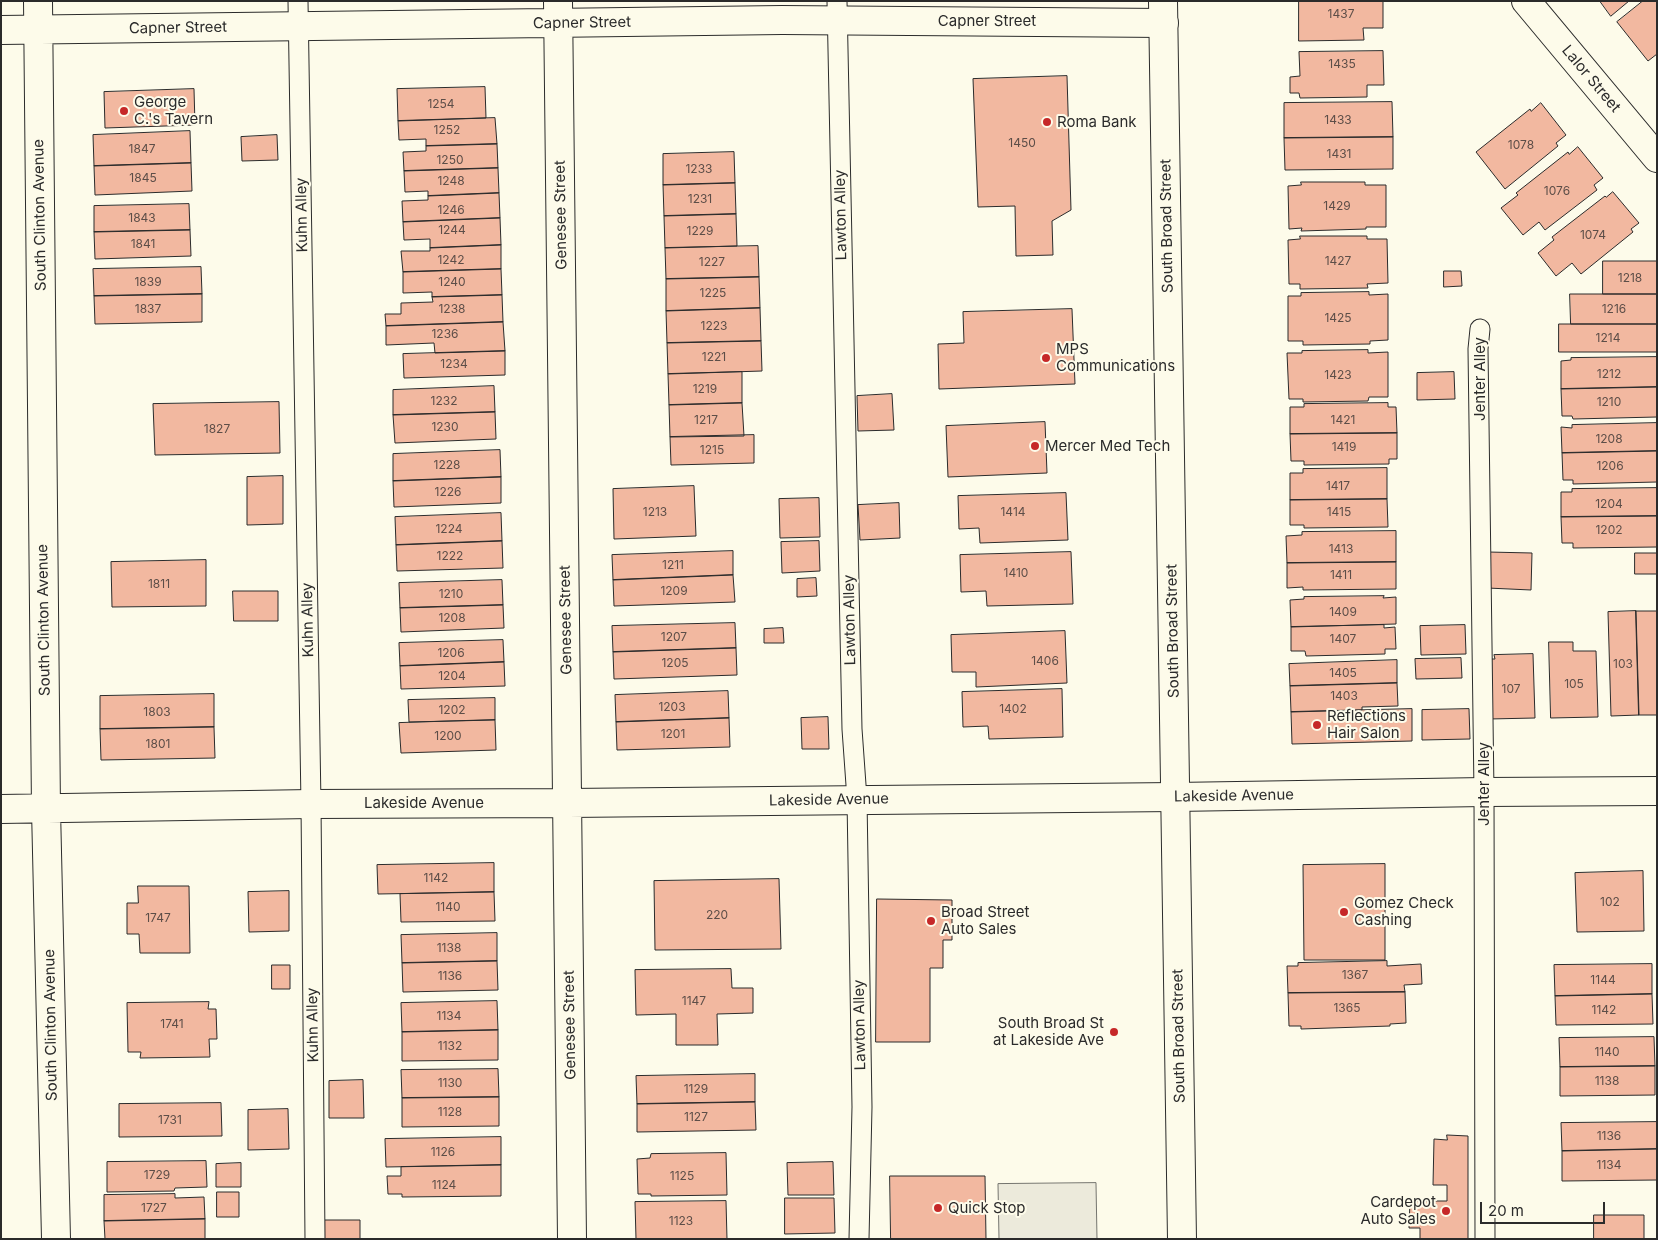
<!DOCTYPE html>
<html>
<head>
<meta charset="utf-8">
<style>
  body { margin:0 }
  #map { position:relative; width:1658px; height:1240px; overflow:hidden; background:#fdfbea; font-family:Inter,sans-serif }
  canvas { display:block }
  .frame { position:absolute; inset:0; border:2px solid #2b2b2b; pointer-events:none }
  .scale { position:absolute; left:1480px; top:1202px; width:125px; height:22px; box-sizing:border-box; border:2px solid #2b2b2b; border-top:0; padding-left:6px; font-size:15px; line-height:18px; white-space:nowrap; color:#2b2b2b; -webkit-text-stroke:4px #fdfbea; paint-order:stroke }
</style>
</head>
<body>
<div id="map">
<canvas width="1658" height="1240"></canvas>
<div class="frame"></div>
<div class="scale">20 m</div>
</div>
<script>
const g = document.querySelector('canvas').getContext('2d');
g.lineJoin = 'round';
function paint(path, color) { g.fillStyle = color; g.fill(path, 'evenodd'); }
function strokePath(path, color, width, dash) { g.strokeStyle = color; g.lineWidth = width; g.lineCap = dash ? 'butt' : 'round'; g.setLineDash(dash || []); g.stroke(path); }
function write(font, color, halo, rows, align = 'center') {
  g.font = font + ' Inter,sans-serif'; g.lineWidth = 4; g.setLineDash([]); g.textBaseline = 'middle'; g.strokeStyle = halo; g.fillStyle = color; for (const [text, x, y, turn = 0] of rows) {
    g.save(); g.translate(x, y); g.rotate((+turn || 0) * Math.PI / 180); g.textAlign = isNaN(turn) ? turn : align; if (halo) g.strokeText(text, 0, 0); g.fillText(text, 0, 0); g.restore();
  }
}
const parking = new Path2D(`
  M1096,1183L1097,1239H999L998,1184Z`);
paint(parking, '#eceadb');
strokePath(parking, '#74746e', 1);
const building = new Path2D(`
  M1299,1H1383V28H1363L1364,40L1299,41Z
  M1600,1H1629L1611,16Z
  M1643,1H1657V54L1648,61L1617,22Z
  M1383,51L1384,85H1367V97L1300,98L1299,93H1290V77L1300,76L1299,52Z
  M1067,76L1071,210L1052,221L1053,255L1016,256L1015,206L978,207L973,79Z
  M485,87L486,118L398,121L397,89Z
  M194,89L195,125L105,128L104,92Z
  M1392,102L1393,137L1284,138V103Z
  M1541,103L1566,135L1556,143L1558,146L1505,189L1476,152L1530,109L1531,111Z
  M495,118L497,144L426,146V139L399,140L398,121Z
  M190,131L191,163L94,166L93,135Z
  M277,135L278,160L242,161L241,137Z
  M1393,137V169L1285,170L1284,138Z
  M497,144L498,168L404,171L403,152L426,151V146Z
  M1578,147L1603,178L1594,185L1597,190L1545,230L1539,222L1523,235L1501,208L1518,195L1516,193L1568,152L1569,154Z
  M734,152L735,183L663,185V154Z
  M191,163L192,191L95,195L94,166Z
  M498,168L499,193L428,196V191L405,192L404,171Z
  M1301,182H1365V185H1386V227H1366V229L1301,231L1302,228L1289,229L1288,186L1301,185Z
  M735,183L736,214L664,216L663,185Z
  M1613,192L1639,223L1631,229L1633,232L1581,274L1572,263L1556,276L1538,253L1554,240L1552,237L1605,196L1606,197Z
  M499,193L500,218L403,222L402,201L428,200V196Z
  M189,204L190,230L94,232V206Z
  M736,214L737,246L665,248L664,216Z
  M500,218L501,245L430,248V239L404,240L403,222Z
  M190,230L191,256L95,259L94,232Z
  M1300,236H1367V239H1387L1388,283L1367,284L1368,288L1300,289V284H1289L1288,240L1300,239Z
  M501,245V269L403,272L401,251H430V248Z
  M758,246L759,277L666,279L665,248Z
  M1603,261H1657V294H1603Z
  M201,267L202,294L94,296L93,269Z
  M501,269L502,295L432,297V292L403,293V272Z
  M1444,271H1461L1462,286L1444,287Z
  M759,277L760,308L666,311V279Z
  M1369,292V295L1388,294V340L1370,341V344L1303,345V341H1288V296H1301V293Z
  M202,294V322L95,324L94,296Z
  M1570,294H1657V324H1571Z
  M502,295L503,322L386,326L385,314H401V303L433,302L432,297Z
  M760,308L761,341L667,343L666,311Z
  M1072,309L1075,384L939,389L938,344L964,343L963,312Z
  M503,322L505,351L435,353L434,343L386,345V326Z
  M1559,324H1657V352H1559Z
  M761,341L762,371L668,374L667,343Z
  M1368,350V353L1388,352V397H1369L1368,401L1303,402V399H1289L1287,353H1302V351Z
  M505,351V375L404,378L403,354Z
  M1657,357V387L1561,389V361L1571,360V358Z
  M742,372V403L669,405L668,374Z
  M1454,372L1455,399L1417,400V373Z
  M494,386L495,412L393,415V390Z
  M1657,387V417L1573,419L1572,416H1562L1561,389Z
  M892,394L894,430L858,431L857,396Z
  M279,402L280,453L155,455L153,404Z
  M742,403L744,436L670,437L669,405Z
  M1388,403V407H1396L1397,433L1290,434V407H1304V404Z
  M495,412L496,439L395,443L393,415Z
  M1045,422L1047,473L948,477L946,426Z
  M1657,423V451L1562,453L1561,427L1572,428V425Z
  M1397,433V459H1389V464L1304,465V461H1291L1290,434Z
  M754,435V463L671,465L670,437Z
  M500,450L501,477L393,481V454Z
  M1657,451V482L1573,484V480H1563L1562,453Z
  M1387,468V499L1290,500V473H1303V469Z
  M283,476V524L247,525V477Z
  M501,477V503L394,507L393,481Z
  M694,486L696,536L614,539L613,489Z
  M1657,488V516L1561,517V492H1572V489Z
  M1066,493L1068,540L980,543L979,528L959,529L958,496Z
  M819,498L820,537L780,538L779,499Z
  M1387,499L1388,527L1304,528V525H1290V500Z
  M899,503L900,538L860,540L858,505Z
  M501,513L502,541L396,545L395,517Z
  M1657,516V547L1573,548V543H1562L1561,517Z
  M1396,531V562L1287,563L1286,536L1302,535V532Z
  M502,541L503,568L397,571L396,545Z
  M819,541L820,571L782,573L781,542Z
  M733,551V575L613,580L612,555Z
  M1071,552L1073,604L987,606L986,591L961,592L960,555Z
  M1488,552L1532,553L1531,590L1487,588Z
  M1635,553H1657V574H1635Z
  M206,560V606L112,607L111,562Z
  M1396,562V589L1303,590V587L1287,588V563Z
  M733,575L735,602L614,606L613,580Z
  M816,578L817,596L797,597V579Z
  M502,580L503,605L400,608L399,583Z
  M233,591H278V621H234Z
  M1384,596L1383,598L1396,597V624L1291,627L1290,600L1304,599V597Z
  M503,605L504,628L401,632L400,608Z
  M1636,611H1657V715H1639Z
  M1636,611L1639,715L1611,716L1608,612Z
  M735,623L736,648L613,652L612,626Z
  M1384,625V628L1395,627L1396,649H1385V654L1306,656L1305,651H1291V627Z
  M1465,625L1466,654L1421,655L1420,626Z
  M783,628L784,643H764V629Z
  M1065,631L1067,683L976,687V672H952L951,635Z
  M503,640L504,662L400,666L399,643Z
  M1549,642H1573V651H1596L1598,717L1551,718Z
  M736,648L737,675L614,679L613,652Z
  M1533,654L1535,718L1489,719L1487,659H1495L1494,655Z
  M1461,658L1462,678L1416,679L1415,659Z
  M1397,660V683L1290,686L1289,664Z
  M504,662L505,686L401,689L400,666Z
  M1397,683L1398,706L1362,707V710L1291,712L1290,686Z
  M1062,689L1063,737L989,739L988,726L963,727L962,692Z
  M728,691L729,718L616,722L615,695Z
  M214,694V727L100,729V696Z
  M495,698V720L409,722L408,700Z
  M1412,709V741L1292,744L1291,712Z
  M1469,709L1470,739L1422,740V710Z
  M828,717L829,749H802L801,718Z
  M729,718L730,747L617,750L616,722Z
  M495,720L496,750L401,753L399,723Z
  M214,727L215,758L101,760L100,729Z
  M494,863V892L378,894L377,865Z
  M1385,864V960H1304L1303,865Z
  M1643,871L1644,931L1577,932L1575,873Z
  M779,879L781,949L655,950L654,881Z
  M138,886H189L190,953H140L139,934H127V903H138Z
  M289,891V931L249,932L248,892Z
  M494,892L495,921L401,922L400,894Z
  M877,899L952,900V940H943V968H930V1042H876Z
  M497,933V961L402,963L401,935Z
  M497,961L498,990L403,992L402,963Z
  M1387,961V966L1421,964L1422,984L1404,985L1405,992L1288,993L1287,966H1298V963Z
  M1652,964V994L1555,996L1554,965Z
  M272,965H290V989H272Z
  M731,969L732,988H753V1013L717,1014L718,1045H676V1014L636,1015L635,970Z
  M1405,992L1406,1023L1390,1024V1026L1301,1029V1026H1289L1288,993Z
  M1652,994L1653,1024L1556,1025L1555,996Z
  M497,1001L498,1030L402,1032L401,1003Z
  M209,1002L208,1009H216L217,1039H209L210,1057L140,1058L141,1052H128L127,1003Z
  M498,1030V1060L402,1061V1032Z
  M1654,1037L1655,1066L1560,1067L1559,1038Z
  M1655,1066V1095L1560,1096V1067Z
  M498,1069L499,1097L402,1098L401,1070Z
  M755,1074V1102L637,1104L636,1076Z
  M363,1080L364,1118H329V1081Z
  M499,1097V1126L402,1127V1098Z
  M755,1102L756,1130L637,1132V1104Z
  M221,1103L222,1136L119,1137V1104Z
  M288,1109L289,1149L248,1150V1110Z
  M1657,1122V1149L1562,1151L1561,1123Z
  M1447,1135L1468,1136V1239H1420V1228H1409L1410,1201H1447V1185H1433L1434,1139L1447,1140Z
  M501,1137V1165L386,1167L385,1139Z
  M1657,1149V1180L1562,1181V1151Z
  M726,1153L727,1195L651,1196V1194H638L637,1159L650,1158L651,1154Z
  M206,1161L207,1187L175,1188L174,1191L107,1192V1162Z
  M833,1162L834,1195H788L787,1163Z
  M241,1163V1187H216V1164Z
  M501,1165V1196L402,1197V1194H388L387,1176H401V1167Z
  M890,1176H985L986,1239H891Z
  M217,1192H239V1217H217Z
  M175,1194V1198L204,1197L205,1219L104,1221V1195Z
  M785,1198H834L835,1233L785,1234Z
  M726,1201L727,1239H636L635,1202Z
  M1594,1215H1644V1239H1594Z
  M205,1219V1239H105L104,1221Z
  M325,1220H360V1239H325Z`);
paint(building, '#f2b8a0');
strokePath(building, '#2b2b2b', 1);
const service = new Path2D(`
  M298,1L311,804L315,1239
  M837,1L852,729L857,799L862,1107L859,1239
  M1480,329L1478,349L1484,792L1485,1239`);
const minor = new Path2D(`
  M38,1L46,809L56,1239
  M558,1L572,1239
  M1,30L782,20L1164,23
  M1,809L311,804L568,803L1175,797L1484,792L1657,791`);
const secondary = new Path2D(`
  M1526,1L1657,158`);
const primary = new Path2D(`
  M1163,1L1182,1239`);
strokePath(service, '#2b2b2b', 21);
strokePath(minor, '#2b2b2b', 30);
strokePath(secondary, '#2b2b2b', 30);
strokePath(primary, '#2b2b2b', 30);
strokePath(service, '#fdfbea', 19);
strokePath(minor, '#fdfbea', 28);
strokePath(secondary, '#fdfbea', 28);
strokePath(primary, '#fdfbea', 28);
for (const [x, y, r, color] of [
  [124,111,5,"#c62828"],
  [1047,122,5,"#c62828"],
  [1046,358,5,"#c62828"],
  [1035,446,5,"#c62828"],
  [1317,725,5,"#c62828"],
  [1344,912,5,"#c62828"],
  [931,921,5,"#c62828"],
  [1114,1032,5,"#c62828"],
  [938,1208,5,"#c62828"],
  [1446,1211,5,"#c62828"]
]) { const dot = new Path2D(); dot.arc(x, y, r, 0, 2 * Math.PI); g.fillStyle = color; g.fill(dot); strokePath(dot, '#fdfbea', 2); }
write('12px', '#5d4e48', null, [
  ["1437",1341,14],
  ["1435",1342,64],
  ["1254",441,104],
  ["1433",1338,120],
  ["1252",447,130],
  ["1450",1022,143],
  ["1078",1521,145],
  ["1847",142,149],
  ["1431",1339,154],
  ["1250",450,160],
  ["1233",699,169],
  ["1845",143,178],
  ["1248",451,181],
  ["1076",1557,191],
  ["1231",700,199],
  ["1429",1337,206],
  ["1246",451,210],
  ["1843",142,218],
  ["1244",452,230],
  ["1229",700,231],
  ["1074",1593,235],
  ["1841",143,244],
  ["1242",451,260],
  ["1427",1338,261],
  ["1227",712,262],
  ["1218",1630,278],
  ["1839",148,282],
  ["1240",452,282],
  ["1225",713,293],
  ["1837",148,309],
  ["1238",452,309],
  ["1216",1614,309],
  ["1425",1338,318],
  ["1223",714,326],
  ["1236",445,334],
  ["1214",1608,338],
  ["1221",714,357],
  ["1234",454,364],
  ["1212",1609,374],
  ["1423",1338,375],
  ["1219",705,389],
  ["1232",444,401],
  ["1210",1609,402],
  ["1217",706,420],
  ["1421",1343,420],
  ["1230",445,427],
  ["1827",217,429],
  ["1208",1609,439],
  ["1419",1344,447],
  ["1215",712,450],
  ["1228",447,465],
  ["1206",1610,466],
  ["1417",1338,486],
  ["1226",448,492],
  ["1204",1609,504],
  ["1213",655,512],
  ["1414",1013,512],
  ["1415",1339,512],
  ["1224",449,529],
  ["1202",1609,530],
  ["1413",1341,549],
  ["1222",450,556],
  ["1211",673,565],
  ["1410",1016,573],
  ["1411",1341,575],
  ["1811",159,584],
  ["1209",674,591],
  ["1210",451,594],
  ["1409",1343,612],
  ["1208",452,618],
  ["1207",674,637],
  ["1407",1343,639],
  ["1206",451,653],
  ["1406",1045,661],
  ["1205",675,663],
  ["103",1623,664],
  ["1405",1343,673],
  ["1204",452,676],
  ["105",1574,684],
  ["107",1511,689],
  ["1403",1344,696],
  ["1203",672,707],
  ["1402",1013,709],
  ["1202",452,710],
  ["1803",157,712],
  ["1201",673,734],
  ["1200",448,736],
  ["1801",158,744],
  ["1142",436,878],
  ["102",1610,902],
  ["1140",448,907],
  ["220",717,915],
  ["1747",158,918],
  ["1138",449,948],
  ["1367",1355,975],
  ["1136",450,976],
  ["1144",1603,980],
  ["1147",694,1001],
  ["1365",1347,1008],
  ["1142",1604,1010],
  ["1134",449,1016],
  ["1741",172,1024],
  ["1132",450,1046],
  ["1140",1607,1052],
  ["1138",1607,1081],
  ["1130",450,1083],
  ["1129",696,1089],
  ["1128",450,1112],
  ["1127",696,1117],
  ["1731",170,1120],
  ["1136",1609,1136],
  ["1126",443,1152],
  ["1134",1609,1165],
  ["1729",157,1175],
  ["1125",682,1176],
  ["1124",444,1185],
  ["1727",154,1208],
  ["1123",681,1221]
]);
write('15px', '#2b2b2b', '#fdfbea', [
  ["Capner Street",987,21],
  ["Capner Street",582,23,-1],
  ["Capner Street",178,28,-1],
  ["Lalor Street",1591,79,50],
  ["South Clinton Avenue",40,215,-91],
  ["Kuhn Alley",302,215,-91],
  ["Genesee Street",561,215,-91],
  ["Lawton Alley",841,215,-91],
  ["South Broad Street",1167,226,-91],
  ["Jenter Alley",1480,379,-90],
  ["South Clinton Avenue",44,620,-91],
  ["Kuhn Alley",308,620,-91],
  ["Genesee Street",566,620,-91],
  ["Lawton Alley",850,620,-91],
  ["South Broad Street",1173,631,-91],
  ["Jenter Alley",1484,784,-90],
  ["Lakeside Avenue",1234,796,-1],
  ["Lakeside Avenue",829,800,-1],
  ["Lakeside Avenue",424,803],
  ["South Clinton Avenue",51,1025,-91],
  ["Kuhn Alley",313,1025,-91],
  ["Genesee Street",570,1025,-91],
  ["Lawton Alley",860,1025,-91],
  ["South Broad Street",1179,1036,-91]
]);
write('15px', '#2b2b2b', '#fdfbea', [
  ["George",134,102],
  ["C.'s Tavern",134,119],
  ["Roma Bank",1057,122],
  ["MPS",1056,349],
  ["Communications",1056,366],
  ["Mercer Med Tech",1045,446],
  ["Reflections",1327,716],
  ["Hair Salon",1327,733],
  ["Gomez Check",1354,903],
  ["Cashing",1354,920],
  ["Broad Street",941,912],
  ["Auto Sales",941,929],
  ["South Broad St",1104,1023,"right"],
  ["at Lakeside Ave",1104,1040,"right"],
  ["Cardepot",1436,1202,"right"],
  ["Auto Sales",1436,1219,"right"],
  ["Quick Stop",948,1208]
], 'left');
</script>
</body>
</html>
